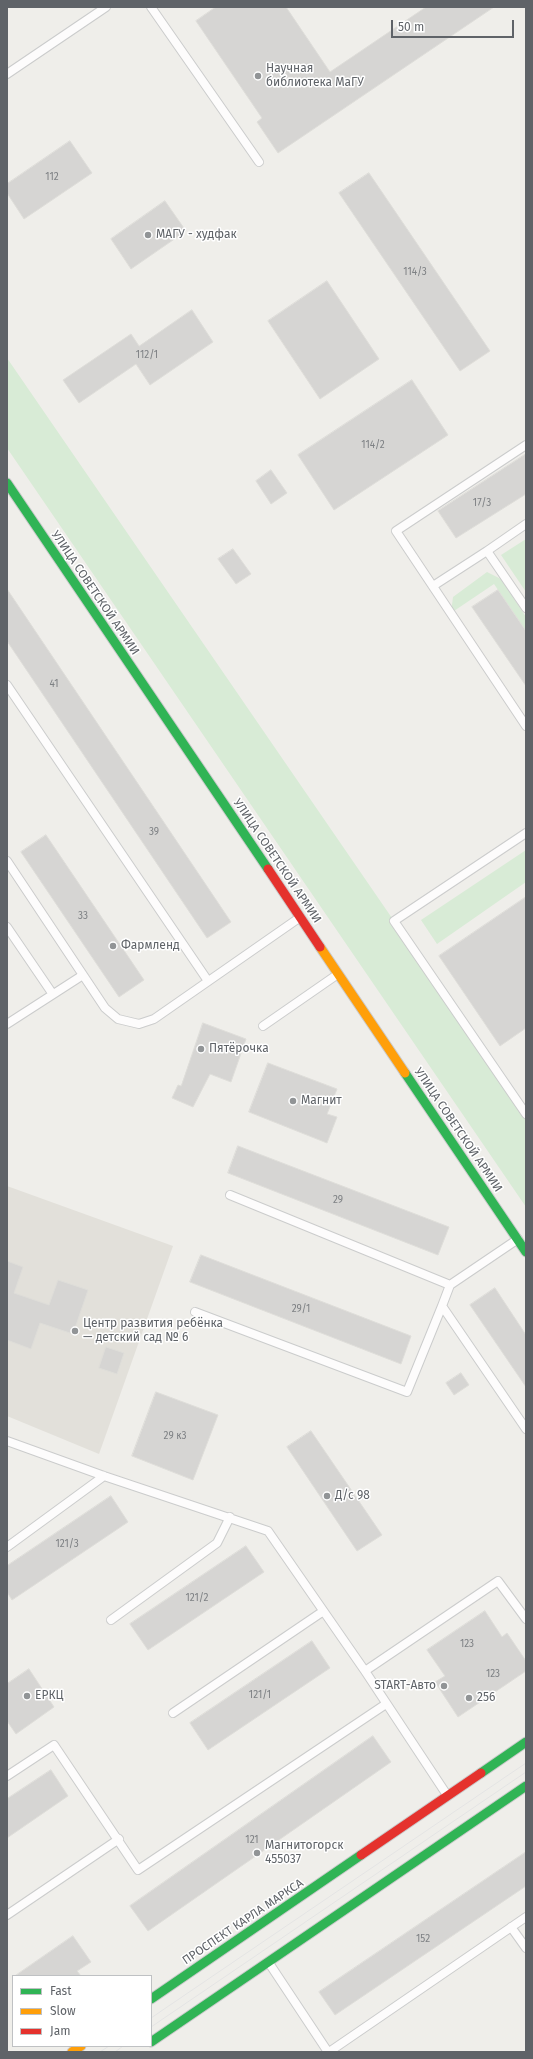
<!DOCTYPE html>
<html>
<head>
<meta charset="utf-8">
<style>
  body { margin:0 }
  #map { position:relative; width:533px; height:2059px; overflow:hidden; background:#efeeea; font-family:"Fira Sans",sans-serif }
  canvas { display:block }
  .frame { position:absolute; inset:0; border:8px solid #5f6368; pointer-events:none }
  .legend { position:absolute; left:12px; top:1975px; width:140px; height:72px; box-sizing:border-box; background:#fff; border:1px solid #bfc1c3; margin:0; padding:5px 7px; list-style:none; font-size:12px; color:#5f6368 }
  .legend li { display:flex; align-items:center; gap:8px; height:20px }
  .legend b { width:20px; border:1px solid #bfc1c3 }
  .scale { position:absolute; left:391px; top:20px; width:123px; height:18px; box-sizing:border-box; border:2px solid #5f6368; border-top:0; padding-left:5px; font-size:12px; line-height:14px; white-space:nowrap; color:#5f6368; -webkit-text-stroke:3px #fff; paint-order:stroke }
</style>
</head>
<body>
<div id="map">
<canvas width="533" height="2059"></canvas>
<div class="frame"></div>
<ul class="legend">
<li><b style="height:5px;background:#30b455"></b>Fast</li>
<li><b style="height:5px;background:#ff9f0a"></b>Slow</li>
<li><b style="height:5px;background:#e5322d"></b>Jam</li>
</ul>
<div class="scale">50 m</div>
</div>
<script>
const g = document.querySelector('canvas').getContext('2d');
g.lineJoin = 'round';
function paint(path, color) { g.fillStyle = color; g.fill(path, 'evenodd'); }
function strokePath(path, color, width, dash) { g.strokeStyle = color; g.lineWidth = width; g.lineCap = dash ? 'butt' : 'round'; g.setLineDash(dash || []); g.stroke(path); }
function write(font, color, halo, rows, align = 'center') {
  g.font = font + ' "Fira Sans",sans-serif'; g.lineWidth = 3; g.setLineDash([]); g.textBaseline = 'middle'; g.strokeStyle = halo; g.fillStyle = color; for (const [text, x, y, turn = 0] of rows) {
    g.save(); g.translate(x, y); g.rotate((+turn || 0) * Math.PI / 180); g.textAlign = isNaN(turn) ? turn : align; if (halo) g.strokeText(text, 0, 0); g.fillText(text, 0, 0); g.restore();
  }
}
paint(new Path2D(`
  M7,1186L173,1246L99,1454L7,1416Z`), '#e2e0da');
paint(new Path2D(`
  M7,358L526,1113V1207L7,448Z
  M526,539V592L501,555Z
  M487,572L501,579L526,617V631L494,584L451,613L453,597Z
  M526,850V882L437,944L421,920Z`), '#d8ebd6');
const building = new Path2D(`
  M216,7H286L330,72L426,7H494L278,153L257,122L262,118L196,21Z
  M70,141L92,173L24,219L7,193V184Z
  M369,173L490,351L460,371L339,193Z
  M165,201L186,231L131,269L111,239Z
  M327,281L379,359L320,399L268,321Z
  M192,310L213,342L150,385L136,364L79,403L63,380L131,334L139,346Z
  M412,380L448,435L334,510L298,455Z
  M526,454V494L456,538L438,511Z
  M271,470L287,493L271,504L256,481Z
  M233,549L251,574L236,584L218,559Z
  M7,589L231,922L207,938L7,641Z
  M498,590L526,631V686L472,607Z
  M46,835L144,980L119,997L21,852Z
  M526,897V1028L500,1046L439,956Z
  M203,1023L246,1039L231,1082L210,1074L193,1107L172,1098L178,1085L181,1086Z
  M268,1063L337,1089L327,1114L337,1117L327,1143L249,1112Z
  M238,1146L449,1227L438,1255L228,1173Z
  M201,1255L411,1336L401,1364L190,1282Z
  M7,1261L23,1267L14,1293L49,1305L58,1280L88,1290L73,1334L40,1323L31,1349L7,1340Z
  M495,1288L526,1335V1387L470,1305Z
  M106,1347L124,1353L117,1374L99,1368Z
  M461,1373L469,1385L454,1395L446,1383Z
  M156,1392L218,1415L193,1480L132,1456Z
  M311,1431L382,1535L357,1551L287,1447Z
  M111,1496L128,1522L12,1600L7,1592V1566Z
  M246,1546L264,1572L148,1650L130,1624Z
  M485,1611L502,1637L507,1633L526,1661V1671L458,1717L435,1682L445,1676L427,1650Z
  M312,1641L330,1668L208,1750L190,1723Z
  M29,1669L54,1707L16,1734L7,1721V1684Z
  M373,1736L391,1762L148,1931L130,1906Z
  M51,1770L68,1796L7,1838V1799Z
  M526,1852V1886L335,2015L319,1992Z
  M73,1936L91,1962L77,1971L81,1976H15Z`);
paint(building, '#d6d5d3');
strokePath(building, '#deddd9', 1);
const lane = new Path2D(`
  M151,7L259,162
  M7,74L106,7
  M526,445L396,531L526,726
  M487,551L526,524
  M433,586L487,551L526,608
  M7,685L208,981
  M526,833L394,921L526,1114
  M7,861L83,975
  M7,927L52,993
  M7,1024L83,975L105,1008L118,1019L139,1024L154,1019L299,918
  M263,1026L338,974
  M230,1195L450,1285
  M518,1239L450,1285L442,1306L526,1429
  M195,1312L407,1392L442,1306
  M7,1441L104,1476L268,1531L365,1671L447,1795
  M7,1547L104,1476
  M111,1620L217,1543L230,1517
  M365,1671L498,1581L526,1619
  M173,1713L322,1612
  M7,1776L54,1745L138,1870L386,1704
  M7,1915L119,1839
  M511,1927L526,1948
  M269,1963L328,2052
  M329,2052L526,1917`);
const fast = new Path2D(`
  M7,483L268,869
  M405,1073L526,1252
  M481,1773L526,1742
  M151,1999L361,1855
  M151,2042L526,1786`);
const slow = new Path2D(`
  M320,947L405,1073
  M72,2052L81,2046`);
const jam = new Path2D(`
  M268,869L320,947
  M361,1855L481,1773`);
strokePath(lane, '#cbcccc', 10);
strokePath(fast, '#cacacb', 11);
strokePath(slow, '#cacacb', 11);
strokePath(jam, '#cacacb', 11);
strokePath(lane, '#fdfcfc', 8);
strokePath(fast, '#30b455', 9);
strokePath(slow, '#ff9f0a', 9);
strokePath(jam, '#e5322d', 9);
strokePath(new Path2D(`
  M151,2018L526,1763
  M151,2027L526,1772
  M100,2052L109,2046
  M115,2052L123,2046`), '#e4e4e4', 1);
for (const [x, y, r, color] of [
  [258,76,4,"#919496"],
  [148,235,4,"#919496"],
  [113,946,4,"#919496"],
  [201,1049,4,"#919496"],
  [293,1101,4,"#919496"],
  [75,1331,4,"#919496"],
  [327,1496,4,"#919496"],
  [444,1686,4,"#919496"],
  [27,1696,4,"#919496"],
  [469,1698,4,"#919496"],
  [257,1853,4,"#919496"]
]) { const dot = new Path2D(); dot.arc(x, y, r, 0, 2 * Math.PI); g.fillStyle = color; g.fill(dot); strokePath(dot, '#fff', 1.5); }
write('10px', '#7e8184', null, [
  ["112",52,177],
  ["114/3",415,272],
  ["112/1",147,355],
  ["114/2",373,445],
  ["17/3",482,503],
  ["41",54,684],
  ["39",154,832],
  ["33",83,916],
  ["29",338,1200],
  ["29/1",301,1309],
  ["29 к3",175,1436],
  ["121/3",67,1544],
  ["121/2",197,1598],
  ["123",467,1644],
  ["123",493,1674],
  ["121/1",260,1695],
  ["121",252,1840],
  ["152",423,1939]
]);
write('12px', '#5f6368', '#fff', [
  ["Научная",266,69],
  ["библиотека МаГУ",266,83],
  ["МАГУ - худфак",156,235],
  ["Фармленд",121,946],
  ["Пятёрочка",209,1049],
  ["Магнит",301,1101],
  ["Центр развития ребёнка",83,1324],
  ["— детский сад № 6",83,1338],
  ["Д/с 98",335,1496],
  ["START-Авто",436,1686,"right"],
  ["ЕРКЦ",35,1696],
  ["256",477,1698],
  ["Магнитогорск",265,1846],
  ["455037",265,1860]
], 'left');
write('12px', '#5f6368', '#fff', [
  ["УЛИЦА СОВЕТСКОЙ АРМИИ",95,593,56],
  ["УЛИЦА СОВЕТСКОЙ АРМИИ",277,861,56],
  ["УЛИЦА СОВЕТСКОЙ АРМИИ",458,1130,56],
  ["ПРОСПЕКТ КАРЛА МАРКСА",243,1922,-34]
]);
</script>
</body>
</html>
